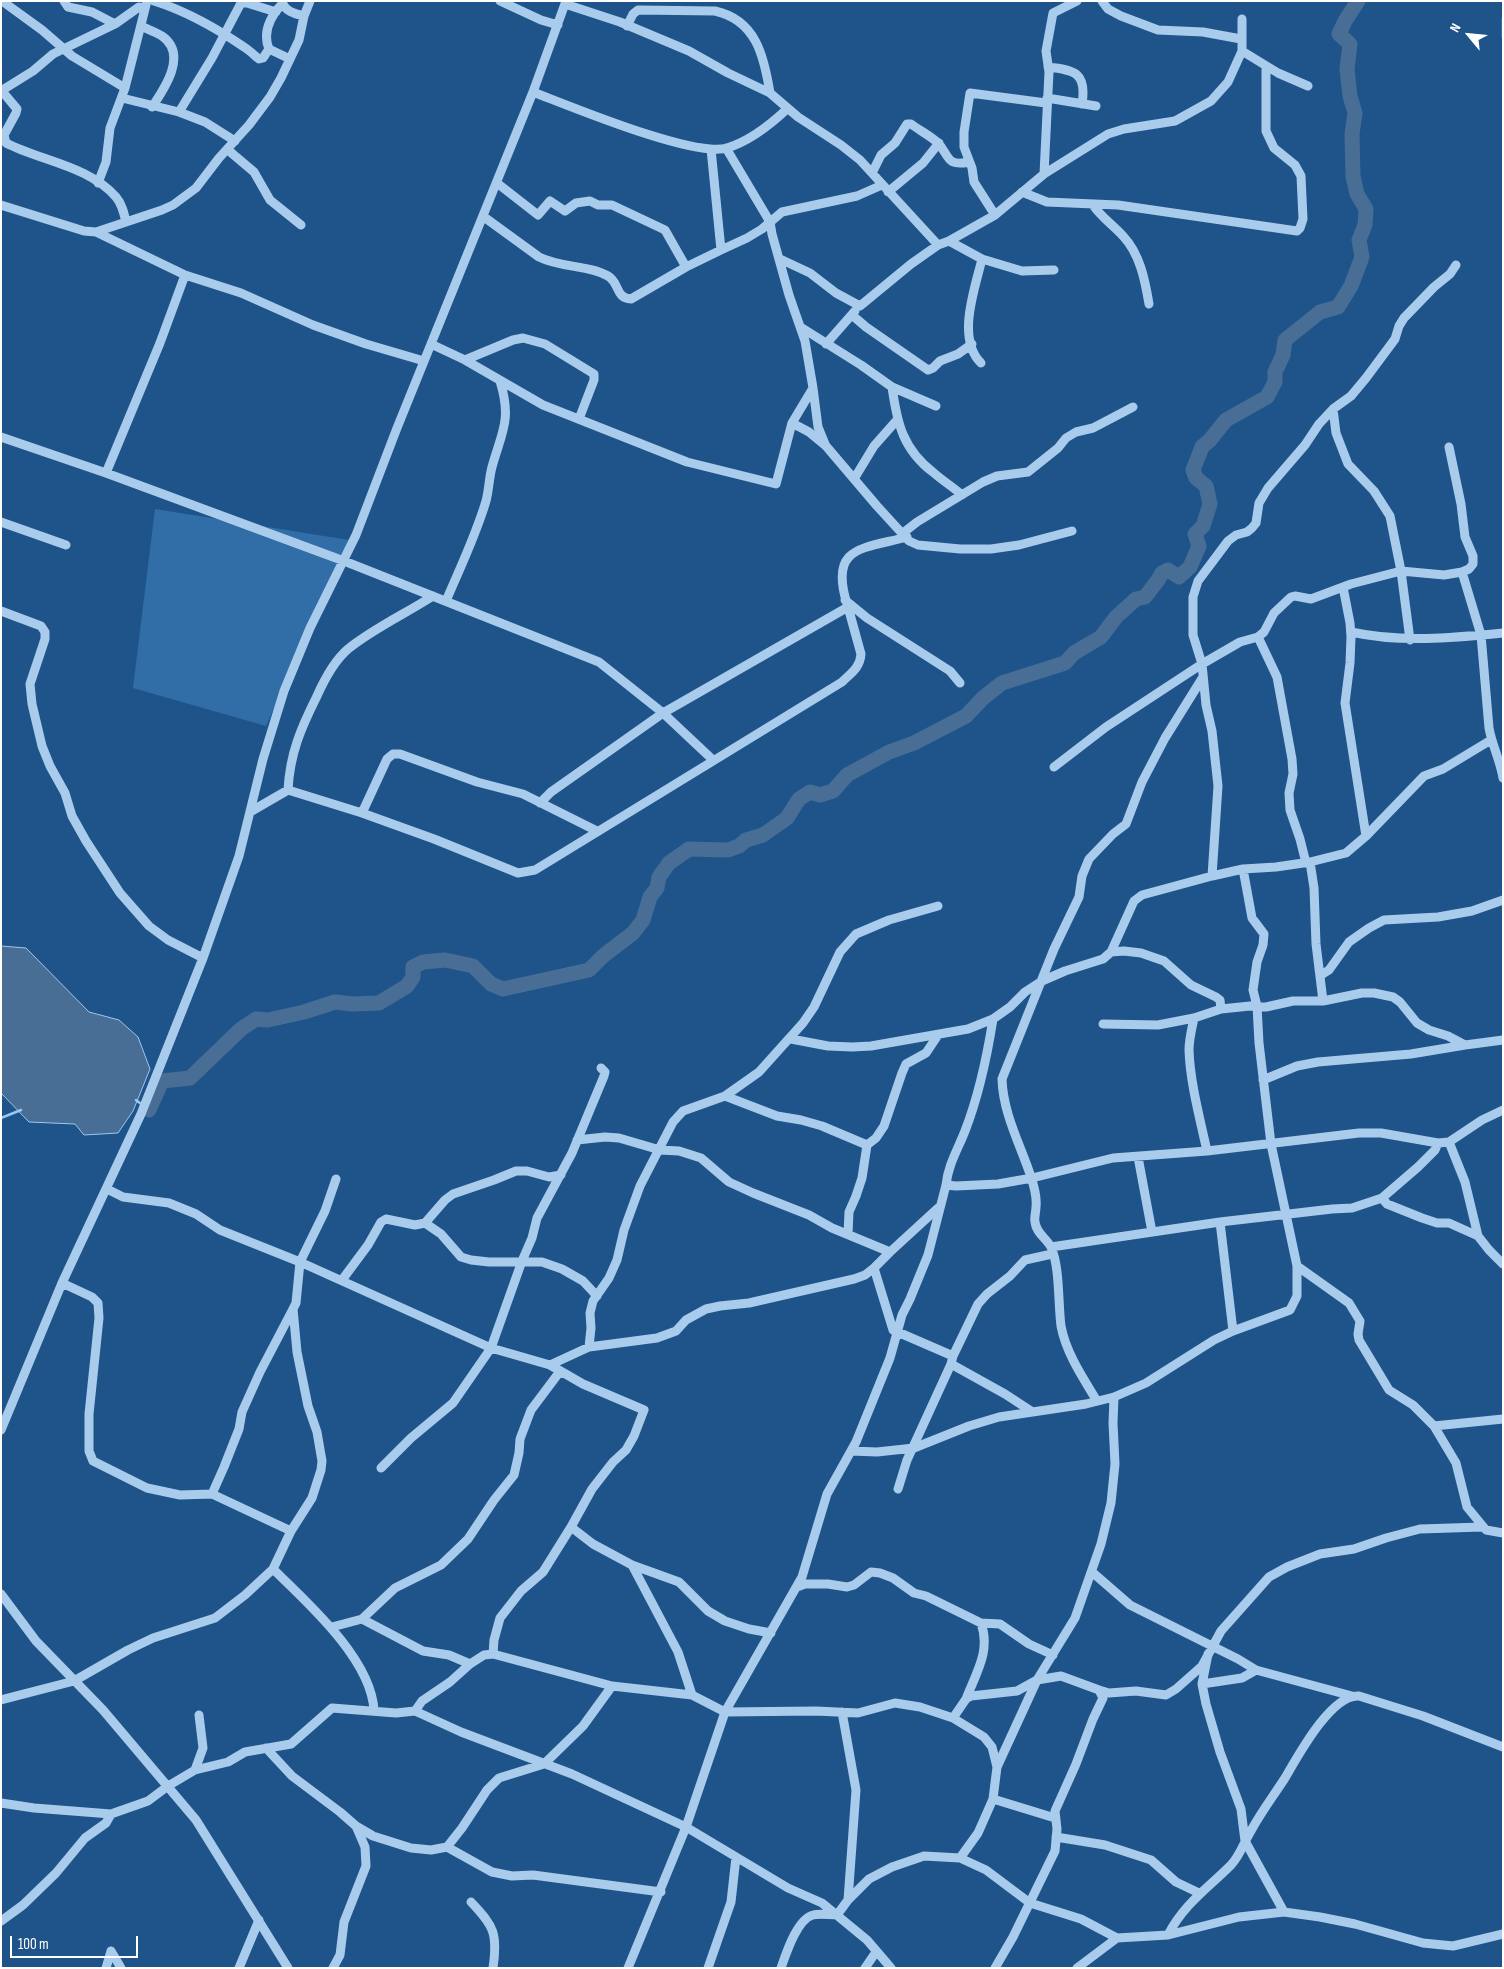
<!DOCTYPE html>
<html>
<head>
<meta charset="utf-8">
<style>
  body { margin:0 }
  #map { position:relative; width:1504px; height:1969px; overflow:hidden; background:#1e548a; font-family:"Sofia Sans Condensed",sans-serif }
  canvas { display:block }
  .frame { position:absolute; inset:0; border:2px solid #fff; pointer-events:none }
  .north { position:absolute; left:1444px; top:10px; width:50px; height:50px; -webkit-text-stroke:4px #1e548a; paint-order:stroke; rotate:298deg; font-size:14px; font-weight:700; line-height:20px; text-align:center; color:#fff }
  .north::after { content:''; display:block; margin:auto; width:18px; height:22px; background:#fff; clip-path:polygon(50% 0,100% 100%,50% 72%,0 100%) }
  .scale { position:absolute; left:10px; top:1936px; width:128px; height:22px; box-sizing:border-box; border:2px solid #fff; border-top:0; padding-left:6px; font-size:15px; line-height:18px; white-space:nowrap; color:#fff; -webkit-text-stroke:4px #1e548a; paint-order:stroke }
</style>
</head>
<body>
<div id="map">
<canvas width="1504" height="1969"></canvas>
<div class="frame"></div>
<div class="north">N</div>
<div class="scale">100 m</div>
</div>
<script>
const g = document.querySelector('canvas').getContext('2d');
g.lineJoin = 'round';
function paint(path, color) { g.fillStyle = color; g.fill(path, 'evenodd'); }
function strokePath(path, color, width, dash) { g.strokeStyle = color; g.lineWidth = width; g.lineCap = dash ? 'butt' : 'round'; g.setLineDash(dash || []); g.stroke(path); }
paint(new Path2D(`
  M155,509L349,540L266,726L133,688Z`), '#316ea8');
const water = new Path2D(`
  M1,946L26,948L89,1012L119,1020L138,1037L150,1069L133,1111L118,1133L84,1135L75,1124L29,1122L1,1093Z`);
paint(water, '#486e95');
strokePath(water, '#9dc7ed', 1);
strokePath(new Path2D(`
  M1503,18V37
  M136,1100L149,1110
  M1,1118L21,1110`), '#9dc7ed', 2.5);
strokePath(new Path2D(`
  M149,1110L162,1081L190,1078L241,1029L256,1019L268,1020L304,1012L335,1002L353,1004L379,1003L407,986L413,977V967L423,962L445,960L473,966L491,984L503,989L589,970L603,956L633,933L643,920L650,897L657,888L659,877L669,863L689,849L728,850L739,846L746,840L763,835L787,818L799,799L810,792L820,795L833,791L847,775L889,752L914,743L966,716L983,698L1002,683L1065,663L1074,653L1101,637L1116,617L1136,599L1145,597L1158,580L1162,573L1168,570L1179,577L1190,567L1199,546L1195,534L1203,526L1210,504L1206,486L1196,478L1193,470L1202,447L1210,440L1226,420L1267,397L1275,382V372L1283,355L1285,340L1320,312L1338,307L1351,286L1362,257L1359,240L1365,225L1366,209L1357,194L1353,176L1352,134L1355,113L1350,96L1347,69L1350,44L1339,34L1345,21L1358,1`), '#486e95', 15);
strokePath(new Path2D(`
  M2,1L42,30L72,56L125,88
  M64,1L68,7L92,12L115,24
  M154,1C186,11 216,28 244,47C249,50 254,55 259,59L263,58L269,49
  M282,1C284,11 295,14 304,16
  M500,1L541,20L558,25
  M1102,1L1108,9L1121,16L1158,30L1203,32L1241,39
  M282,4C270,17 262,32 269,49L290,59
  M565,4L620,22L689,51L728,73L770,93L798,117L841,145L860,160L938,245
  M141,26C147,29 156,32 162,36C188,54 165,88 152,107
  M627,26L633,14L638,10L715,11C756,20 764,56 770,93
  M1242,51L1278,73L1308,86
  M1048,67C1075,70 1087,73 1082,104
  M1,90L17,109L16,113L4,135L6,143C41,161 89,166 116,197C122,204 124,213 126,222
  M1,91L33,71L53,54L115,24L139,7L144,9
  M533,92C570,106 694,158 727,148C750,141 770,125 787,109
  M122,98L179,112L205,122L235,141
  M1047,98L1096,106
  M179,112L212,58L241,3H247L276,12
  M711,149L721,250L747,238L762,229L782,212L857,196L882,185
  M228,150L254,172L270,200L301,225
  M872,173L881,155L895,143L907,124H911C919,130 929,135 937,142C950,155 945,167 969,162
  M1044,174L1049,72L1046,51L1053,13L1077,1
  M98,183L106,162L110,128L125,88L147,1
  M497,183L538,215L550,201L565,211L576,203L590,201L598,205H612L665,230L686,267
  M888,192L923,163L939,143
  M1022,192L1047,202L1118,205L1297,231L1300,228L1303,219L1301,176L1295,165L1274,148L1266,131V66
  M1,205L84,231L96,232L162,210L173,205L196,188L219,158L249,125L270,97L281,78L299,40L304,16L310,1
  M1093,205C1101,217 1113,225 1123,236C1140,254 1145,280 1149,304
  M995,215L974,182L972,168L964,147V132L970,93L1046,103
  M484,217L539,257C561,268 589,265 608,276C620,283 615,298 631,299L686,267L721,250
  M96,232L185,275L241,293L313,325L366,344L424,361
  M949,241L982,259L1022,271L1054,270
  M780,259L810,273L836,293L860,306L911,264L938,245L949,241L995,215L1044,174L1108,134L1124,129L1175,121L1211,101L1228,82L1242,51V19
  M852,315L866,327L928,370L933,368L940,361L958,354L972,344
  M802,328L861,365L892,387L936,406
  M431,344L465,360L543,405L687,462L776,484L792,423L813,388L805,341L789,295L772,234L770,222L726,148
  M826,344L855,311
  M465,360L513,340L523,338L545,344L594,374V380L579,419
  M981,363C956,339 975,288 982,259
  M892,387C897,423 903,450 934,473C943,481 953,487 962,495
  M813,388L818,427L825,444
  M1333,409L1336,433L1348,464L1374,491L1390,516L1401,571L1410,640
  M792,423L809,432L826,446L877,506L909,541L918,545L960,549H991L1019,545L1072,531
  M1,437L106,473L344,561L599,662L663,713L713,760
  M106,473L160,343L185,275
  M854,479L874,446L897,420
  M1,522L66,545
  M903,533L917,522L983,482L997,476L1028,472L1058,448L1066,438L1076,432L1093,428L1133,407
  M1462,572L1481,635L1489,728C1492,745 1500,760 1503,778
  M1343,587L1350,623L1351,637L1350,663L1345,703L1366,836
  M845,600L867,618L950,671L960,683
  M446,601C460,568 476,535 486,501C489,490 489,478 492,467C502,431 512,420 500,381
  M847,604C829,546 862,549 907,537
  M1,611L41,626L45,632V639L30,684L32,704L42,746L50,766L65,793L72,816L86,841L120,893L149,926L168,940L203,958
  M1351,632C1401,643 1452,638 1503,633
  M1258,637L1277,677L1292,759L1293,774L1289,793L1290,810L1300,839L1306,863
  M1054,767L1106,727L1202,664L1240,642L1258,637L1264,632L1274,613L1291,597L1295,596L1311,599L1351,584L1401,571L1444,575L1462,572L1469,569L1473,564V556L1465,537L1461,504L1449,447
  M288,790C290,753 301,728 317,696C325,678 334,661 348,649C374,628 405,614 433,596
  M250,812L288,790L362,813L434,839L518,873L535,870L842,682C851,673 860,668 861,654L848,607L663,713L551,792L540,803
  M362,813L387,759L393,754H400L477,782L523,794L597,831
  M1310,862L1314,888L1316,944L1323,1001
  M1243,869L1252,918L1264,934L1263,945L1257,962L1253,990L1257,1006L1259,1043L1271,1144L1297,1266L1349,1303L1360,1321L1358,1334L1359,1340L1389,1390L1413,1405L1434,1426L1456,1463L1467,1507L1486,1530L1503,1533
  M1212,876L1243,869L1276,867L1310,862L1346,853L1366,836L1424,776L1443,769L1491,740
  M1111,952L1134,901L1142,895L1212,876L1218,786L1212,731L1206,705L1202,664L1193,635V597L1198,581L1228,541L1236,535L1247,532L1252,528L1256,523L1259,503L1268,488L1305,445L1319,424L1333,409L1351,396L1366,378L1395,339L1399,326L1404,318L1434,287L1450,274L1456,265
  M1321,975L1329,970L1349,942L1369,928L1384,920L1438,917L1472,911L1503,900
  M1103,1024L1158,1025L1194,1018
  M791,1039L828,1046L852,1047L871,1046L968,1029L993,1019L1010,1007L1025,992L1042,981L1065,971L1103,959L1111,952L1124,951L1141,953L1164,961L1191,985L1216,997L1220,1000L1221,1009L1250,1006L1266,1007L1293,1001H1323L1362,993H1374L1393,997L1400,1002L1417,1023L1429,1030L1448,1036L1465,1045L1503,1040
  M1263,1080L1297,1066L1318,1062L1411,1054L1465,1045
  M725,1096L777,1116L801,1120L822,1126L867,1145L862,1178L856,1196L849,1212L848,1234
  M577,1140L605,1137L619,1138L660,1150L679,1151L701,1158L729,1182L753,1193L809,1215L832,1228L890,1252L938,1208
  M1449,1142L1465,1182L1478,1236L1489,1250L1503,1264
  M867,1145L876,1138L884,1126L902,1073L906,1064L926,1053L938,1035
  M1207,1151C1200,1119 1190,1082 1189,1050C1189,1039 1192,1028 1194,1018L1221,1009
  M1138,1157L1152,1232
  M946,1185C948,1165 958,1149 965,1131C979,1095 987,1057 993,1019
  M107,1189L123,1197L169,1203L196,1214L220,1230L300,1262L491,1348L522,1261L532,1238L537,1218L572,1153L604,1076L605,1072L601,1068
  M1382,1198L1387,1204L1422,1218L1437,1223H1449L1478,1236
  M1220,1222L1233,1331
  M425,1223L441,1234L461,1257L471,1260L489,1262H542L562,1269L583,1281L597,1296
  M1051,1247L1220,1222L1332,1209L1352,1208L1382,1198L1418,1167L1435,1150L1438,1143
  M874,1268L890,1252
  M342,1280L368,1245L381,1222L386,1219L415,1225L425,1223L445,1200L453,1194L494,1180L516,1171H527L549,1177L561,1175
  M62,1283L92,1297L98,1303L99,1318L89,1414V1451L93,1461L147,1488L180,1495L212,1494L291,1531
  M589,1347L591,1328L590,1313L593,1301L609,1278L617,1260L624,1230L640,1186L673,1122L683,1111L725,1096L759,1072L803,1023L814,1007L840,952L856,934L889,920L938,906
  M951,1364L1005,1394L1031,1411
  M550,1365L583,1384L644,1410L634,1436L626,1450L613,1462L592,1489L571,1527L593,1544L632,1565L678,1652L692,1695
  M1097,1401C1083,1378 1066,1353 1061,1326C1058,1303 1060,1267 1051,1247C1046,1238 1036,1233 1035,1222C1034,1217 1036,1212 1036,1207C1037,1198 1034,1186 1031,1177C1021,1146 1003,1114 1002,1079L1054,949L1079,897L1082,876L1089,859L1113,834L1126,824L1142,782L1165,738L1203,677
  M1434,1426L1503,1419
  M1,1430L62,1283L141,1114L203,958L239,856L263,759L284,691L310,628L356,535L397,428L533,92L566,1
  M851,1451L877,1452L914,1448L969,1426L999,1417L1086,1404L1114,1397L1146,1383L1214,1340L1233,1331L1290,1310L1297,1296V1266
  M381,1468L411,1438L453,1403L491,1348L550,1365L589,1347L657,1338L676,1331L686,1320L706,1309L720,1306L749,1303L854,1279L865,1275L874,1268L893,1330L953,1356
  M898,1489L907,1460L951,1364L953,1356L978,1304L987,1294L1010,1276L1025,1260L1052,1254
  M212,1494L224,1467L239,1429L242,1412L260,1372L293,1309
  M632,1565L679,1582L708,1611L725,1621L749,1629L771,1633
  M273,1569C308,1603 372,1660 374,1711
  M1092,1572L1130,1605L1238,1659L1256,1670L1352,1696
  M797,1587L805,1584H828L847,1587L854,1585L871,1572L880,1573L893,1578L914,1593L926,1596L981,1623L1000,1624L1029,1644L1053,1655
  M1,1594L36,1641L103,1710L196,1820L288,1968
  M362,1619L423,1651L449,1655L470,1664
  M332,1627L362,1619L395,1588L441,1565L468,1539L494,1500L514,1475L519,1453L520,1439L531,1410L558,1374L562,1372
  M493,1654L494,1640L500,1618L521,1591L543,1572L571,1527
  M1208,1654L1202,1684L1206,1704L1220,1752L1241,1809L1245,1841L1284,1912L1320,1917L1355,1924L1423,1943L1453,1946L1503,1934
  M1202,1684L1242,1678L1256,1670
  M1099,1690L1109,1693L1136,1691L1166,1695L1176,1689L1202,1666L1221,1631L1269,1577L1287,1567L1320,1554L1354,1549L1386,1538L1420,1529L1482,1527
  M966,1699C976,1673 991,1651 981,1623
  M1,1700L74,1681L128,1650L153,1638L215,1618L245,1595L273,1569L291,1531L312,1498L321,1470L322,1461L317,1432L308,1406L297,1352L293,1309L296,1303L300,1262L325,1211L336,1179
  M415,1711L461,1732L572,1774L686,1827L788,1888L822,1903L867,1940L891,1968
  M953,1718L966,1699L971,1696L1017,1691L1037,1680L1075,1618L1101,1544L1111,1503L1115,1464L1113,1423L1114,1397
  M266,1748L292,1776L340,1812L356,1826L373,1836L411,1848L431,1850L447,1847L492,1872L512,1876L533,1875L661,1892
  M195,1770L203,1748L199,1715
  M993,1799L1055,1818
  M1,1803L34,1808L111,1814L148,1801L168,1786L195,1770L228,1762L245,1752L291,1744L332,1708L396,1713L415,1711L422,1701L450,1682L470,1664L484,1655L493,1654L612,1686
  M1056,1837L1105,1845L1151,1860L1176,1882L1199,1893
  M447,1847L462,1828L487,1790L499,1778L544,1764L583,1726L612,1686L692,1695L725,1712L816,1711L858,1713L895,1703L920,1707L953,1718L984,1737L992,1747L997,1767L993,1799L978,1833L960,1858
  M848,1900L869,1879L892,1867L924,1856L960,1858L986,1870L1030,1903L1081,1919L1117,1938L1168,1935L1239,1917L1284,1912
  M471,1902C494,1926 498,1934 493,1968
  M1,1921L23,1905L56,1873L85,1838L106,1823L111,1814
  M1168,1935C1184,1904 1207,1889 1231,1865C1240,1856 1245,1840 1252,1829C1262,1811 1274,1795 1285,1778C1298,1756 1331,1694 1359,1696L1423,1716L1503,1747
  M111,1951L121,1968
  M106,1968L111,1951
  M239,1968L259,1920
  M333,1968L340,1955L344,1922L366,1866L365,1847L356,1826
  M628,1968L686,1827L725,1712L802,1577L827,1494L856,1442L890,1358L902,1315L910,1299L928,1255L946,1185L956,1186L998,1184L1032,1178L1113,1158L1207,1151L1359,1133H1381L1438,1143L1449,1142L1482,1120L1503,1110
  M708,1968L731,1902L736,1857
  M781,1968C786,1954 797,1919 813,1915C820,1913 829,1915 837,1915L848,1900L856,1790L842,1712
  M865,1968L876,1952
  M995,1968L1013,1937L1055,1851L1057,1829L1055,1811L1076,1764L1093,1719L1103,1698L1099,1690L1061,1676L1037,1680L997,1767
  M1077,1968L1117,1938`), '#aaccec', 9);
</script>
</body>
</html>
